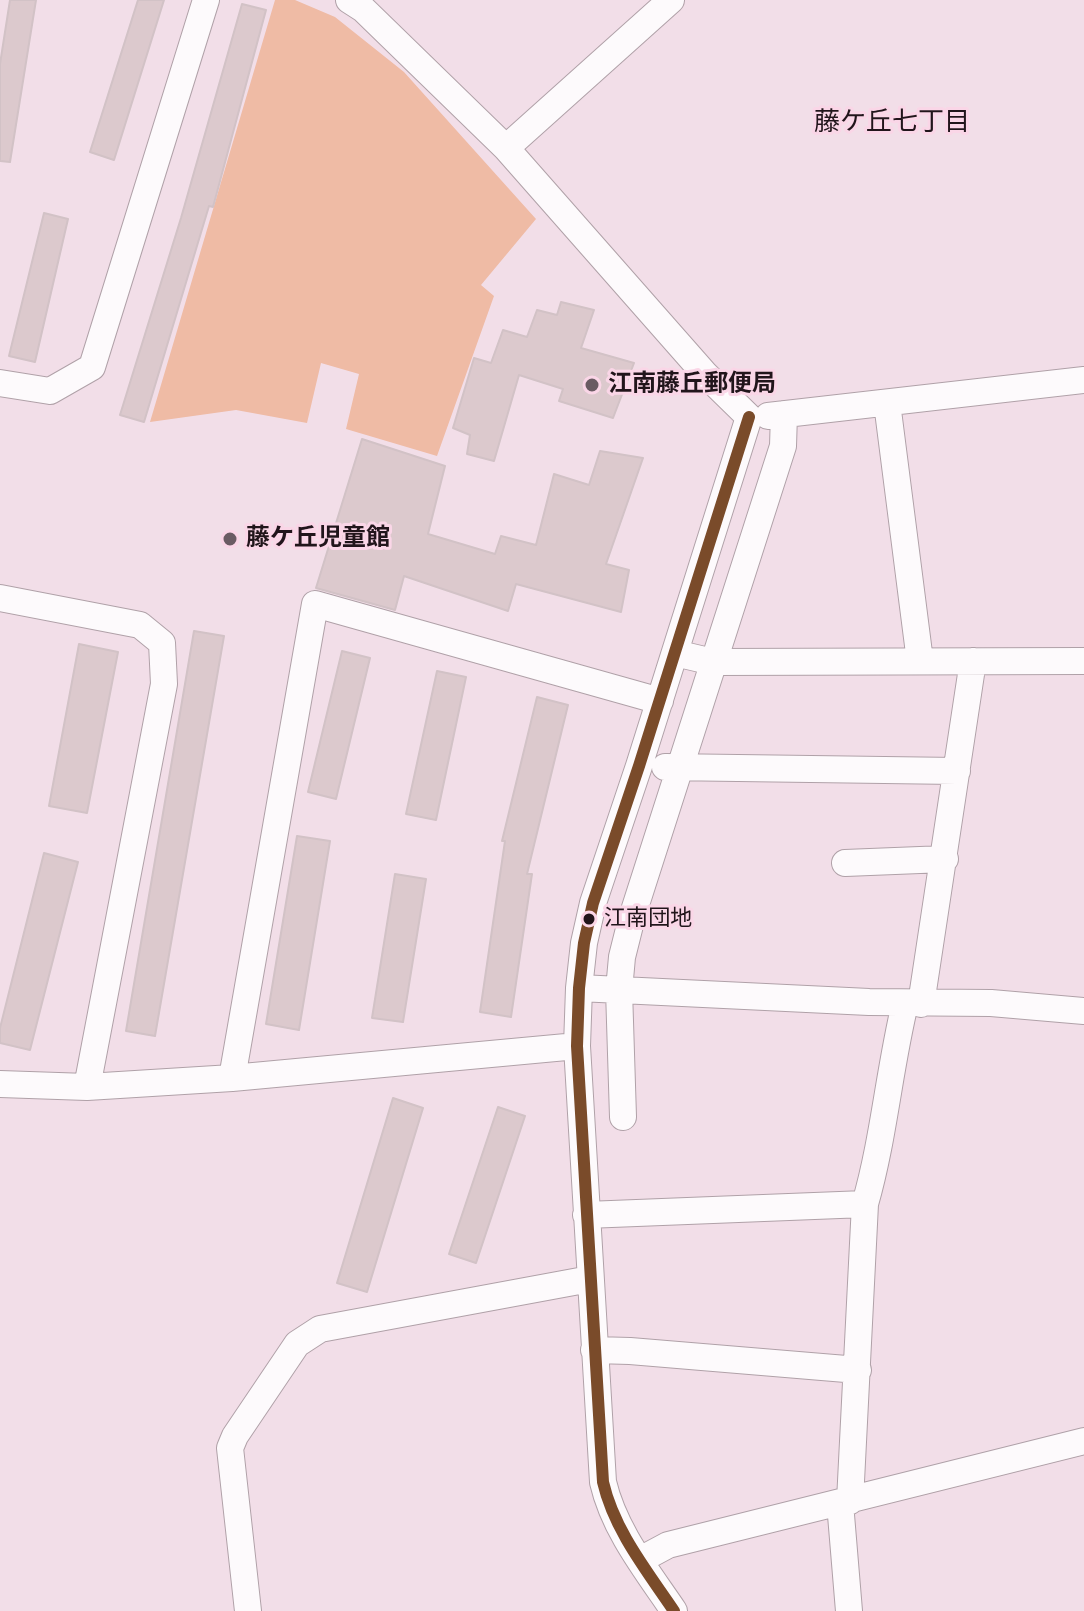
<!DOCTYPE html>
<html>
<head>
<meta charset="utf-8">
<style>
  body { margin:0 }
  canvas { display:block; background:#f2dee8 }
</style>
</head>
<body>
<canvas width="1084" height="1611"></canvas>
<script>
const g = document.querySelector('canvas').getContext('2d');
g.lineJoin = 'round';
function paint(path, color) { g.fillStyle = color; g.fill(path, 'evenodd'); }
function strokePath(path, color, width, dash) { g.strokeStyle = color; g.lineWidth = width; g.lineCap = dash ? 'butt' : 'round'; g.setLineDash(dash || []); g.stroke(path); }
function write(font, color, halo, rows, align = 'center') {
  g.font = font + ' "DM Sans","Noto Sans JP",sans-serif'; g.lineWidth = 6; g.setLineDash([]); g.textBaseline = 'middle'; g.strokeStyle = halo; g.fillStyle = color; for (const [text, x, y, turn = 0] of rows) {
    g.save(); g.translate(x, y); g.rotate((+turn || 0) * Math.PI / 180); g.textAlign = isNaN(turn) ? turn : align; if (halo) g.strokeText(text, 0, 0); g.fillText(text, 0, 0); g.restore();
  }
}
paint(new Path2D(`
  M275,0H295L335,17L404,72L536,219L481,285L494,296L437,456L346,429L359,374L321,363L307,423L236,410L150,422Z`), '#efbba5');
const building = new Path2D(`
  M10,0H36L10,162L0,161V64Z
  M138,0H164L114,160L90,152Z
  M242,4L266,10L213,207L209,206L144,422L120,415L181,218Z
  M44,213L68,219L35,362L9,356Z
  M561,302L594,310L581,348L634,363L613,418L559,401L563,389L519,375L494,461L467,454L470,435L453,428L474,358L491,363L503,330L527,337L537,310L557,315Z
  M362,439L445,466L428,534L495,554L501,536L536,545L554,474L589,485L600,451L643,458L606,564L629,570L621,612L516,584L508,611L404,576L395,610L316,588Z
  M194,631L224,636L155,1036L126,1031Z
  M79,644L118,652L87,813L49,806Z
  M342,651L370,658L336,799L308,792Z
  M437,671L466,677L436,820L406,814Z
  M537,697L568,705L527,874H532L511,1017L480,1012L505,841H502Z
  M297,836L330,841L299,1030L266,1024Z
  M44,853L78,862L30,1050L0,1043V1028Z
  M395,874L426,879L403,1022L372,1018Z
  M393,1098L423,1108L367,1292L337,1283Z
  M498,1107L525,1116L476,1263L449,1254Z`);
paint(building, '#dcc9cd');
strokePath(building, '#d2c2c6', 2);
const minor = new Path2D(`
  M349,0L363,9L506,148L705,374L749,417
  M506,148L671,0
  M0,383L50,391L92,367L206,0
  M887,403L920,661
  M768,416L1084,380
  M0,598L140,625L162,643L164,684L87,1087
  M675,653L713,662L1084,661
  M665,767L957,771
  M845,863L945,859
  M579,988L869,1002L991,1003L1084,1011
  M921,1004L973,661
  M232,1078L315,604L660,701
  M0,1084L87,1087L232,1078L577,1046
  M623,1117L619,990L622,957L632,917L783,446L784,414
  M586,1215L865,1204
  M594,1350L630,1351L858,1370
  M850,1501L865,1204C884,1138 889,1070 905,1004
  M840,1503L849,1611
  M640,1560L668,1545L1084,1441
  M248,1611L230,1448L235,1436L297,1344L320,1329L590,1279
  M674,1611C647,1571 614,1530 603,1482L577,1046L579,988L584,943L593,903L639,766L749,417`);
strokePath(minor, '#b0a1a8', 28);
strokePath(minor, '#fdfafc', 26);
strokePath(new Path2D(`
  M674,1611C647,1571 614,1530 603,1482L577,1046L579,988L584,943L593,903L639,766L749,417`), '#7a4b2a', 12);
for (const [x, y, r, color] of [
  [592,385,8,"#6a5b63"],
  [230,539,8,"#6a5b63"],
  [589,919,7,"#21151b"]
]) { const dot = new Path2D(); dot.arc(x, y, r, 0, 2 * Math.PI); g.fillStyle = color; g.fill(dot); strokePath(dot, '#fad6e7', 3); }
write('22px', '#21151b', '#fad6e7', [
  ["江南団地",604,919]
], 'left');
write('bold 24px', '#21151b', '#fad6e7', [
  ["江南藤丘郵便局",608,385],
  ["藤ケ丘児童館",246,539]
], 'left');
write('26px', '#21151b', '#fad6e7', [
  ["藤ケ丘七丁目",892,123]
]);
</script>
</body>
</html>
